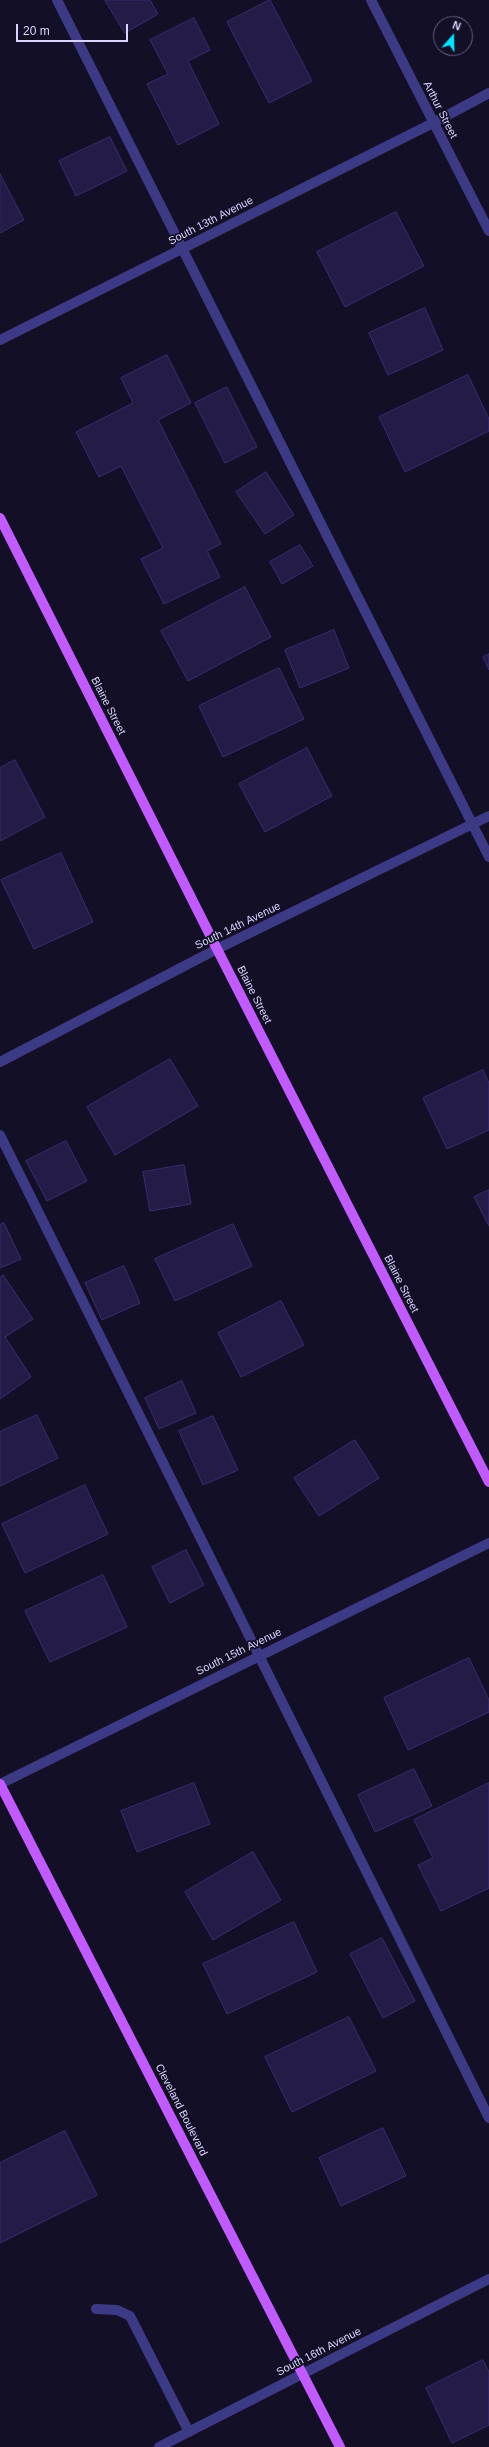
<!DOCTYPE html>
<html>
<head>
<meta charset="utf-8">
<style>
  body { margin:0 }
  #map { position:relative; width:489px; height:2447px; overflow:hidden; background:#130f26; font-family:Arial,sans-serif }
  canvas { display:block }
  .north { position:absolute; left:433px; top:16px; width:40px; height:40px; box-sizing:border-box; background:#130f26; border:1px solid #625e7d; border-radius:50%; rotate:20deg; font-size:11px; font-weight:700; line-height:16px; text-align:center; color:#d9d4ff }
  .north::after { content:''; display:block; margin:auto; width:14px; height:18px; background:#00e5ff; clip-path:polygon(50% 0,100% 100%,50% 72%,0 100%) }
  .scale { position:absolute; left:16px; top:24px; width:112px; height:18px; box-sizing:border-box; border:2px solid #d9d4ff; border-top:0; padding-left:5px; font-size:12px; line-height:14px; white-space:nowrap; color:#d9d4ff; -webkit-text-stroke:3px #130f26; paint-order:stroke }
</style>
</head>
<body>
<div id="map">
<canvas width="489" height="2447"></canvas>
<div class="north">N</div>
<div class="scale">20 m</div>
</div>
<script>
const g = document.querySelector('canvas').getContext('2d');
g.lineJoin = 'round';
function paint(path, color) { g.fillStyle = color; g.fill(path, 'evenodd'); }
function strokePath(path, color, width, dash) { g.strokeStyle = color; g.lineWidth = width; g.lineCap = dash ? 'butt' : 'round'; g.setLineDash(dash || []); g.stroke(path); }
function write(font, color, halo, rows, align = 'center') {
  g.font = font + ' Arial,sans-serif'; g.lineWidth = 3.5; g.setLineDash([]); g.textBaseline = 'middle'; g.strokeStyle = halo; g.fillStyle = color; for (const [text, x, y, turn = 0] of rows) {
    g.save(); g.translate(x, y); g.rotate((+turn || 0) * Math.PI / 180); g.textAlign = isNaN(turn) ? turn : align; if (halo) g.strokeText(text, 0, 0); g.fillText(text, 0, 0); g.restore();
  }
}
const building = new Path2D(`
  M105,0H150L158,14L125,33Z
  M270,0L312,81L269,103L227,22Z
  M194,18L210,50L188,61L219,124L178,145L147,84L168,74L150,40Z
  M110,137L127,171L76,196L59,161Z
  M0,174L24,220L0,233Z
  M396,212L424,266L345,307L317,252Z
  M425,308L443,350L388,375L369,333Z
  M167,355L191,403L158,420L221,544L207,551L220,577L164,604L141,559L163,548L121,466L99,477L76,432L133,403L121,378Z
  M468,375L489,419V431L405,472L379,417Z
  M227,387L257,447L225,463L195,403Z
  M266,472L294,515L265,534L236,492Z
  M300,545L313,566L282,584L270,562Z
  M245,587L271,637L188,681L161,631Z
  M334,630L349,668L300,688L285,650Z
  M489,654V670L483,657Z
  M279,668L304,719L223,757L199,706Z
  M307,748L332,796L265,832L239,784Z
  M15,760L45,817L0,841V768Z
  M61,853L93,922L34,949L1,880Z
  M170,1059L198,1106L115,1155L87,1107Z
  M483,1070L489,1083V1130L447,1149L423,1098Z
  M66,1141L87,1181L47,1201L26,1161Z
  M184,1165L191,1204L150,1211L143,1172Z
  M489,1190V1226L474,1197Z
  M4,1223L21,1259L0,1268V1225Z
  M233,1224L252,1266L175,1301L155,1259Z
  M124,1266L140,1303L102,1320L85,1283Z
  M3,1275L33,1319L5,1337L31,1377L0,1399V1278Z
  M281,1301L304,1345L241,1377L218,1333Z
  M182,1381L196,1413L159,1429L145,1398Z
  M37,1415L58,1458L0,1486V1432Z
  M213,1416L238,1470L203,1485L179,1431Z
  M355,1440L379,1478L319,1516L294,1478Z
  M85,1485L108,1534L25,1573L2,1524Z
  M186,1550L204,1585L170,1603L152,1567Z
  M103,1575L127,1627L50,1662L25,1611Z
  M469,1658L489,1700V1712L408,1750L384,1698Z
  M414,1769L432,1806L375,1832L358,1795Z
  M194,1783L210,1824L137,1852L121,1811Z
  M489,1783V1888L441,1911L418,1865L433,1858L414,1820Z
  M253,1852L281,1900L213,1940L185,1892Z
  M294,1922L317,1972L227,2014L203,1964Z
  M382,1938L415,2001L383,2018L350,1954Z
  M349,2017L376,2071L292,2112L265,2057Z
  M383,2128L406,2176L341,2206L319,2158Z
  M65,2131L97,2195L0,2243V2163Z
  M483,2360L489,2372V2425L452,2443L426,2388Z`);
paint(building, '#241b47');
strokePath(building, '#3b2d73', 1);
strokePath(new Path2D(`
  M57,0L489,857
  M433,123L489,93
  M0,1135L489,2118
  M96,2309L117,2310L130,2316L189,2432`), '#3d3a85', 10);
strokePath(new Path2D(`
  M371,0L489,231
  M0,340L433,123
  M0,1062L217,949L489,816
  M0,1784L489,1543
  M159,2447L489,2279`), '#3d3a85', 10);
strokePath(new Path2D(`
  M0,518L217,949L489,1482
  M0,1784L340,2447`), '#c25bff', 10);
write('11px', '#d9d4ff', '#130f26', [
  ["Arthur Street",440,110,63],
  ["South 13th Avenue",211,221,-27],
  ["Blaine Street",108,706,63],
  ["South 14th Avenue",238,926,-26],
  ["Blaine Street",254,995,63],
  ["Blaine Street",401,1284,63],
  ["South 15th Avenue",239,1652,-26],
  ["Cleveland Boulevard",181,2110,63],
  ["South 16th Avenue",319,2352,-27]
]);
</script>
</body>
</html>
